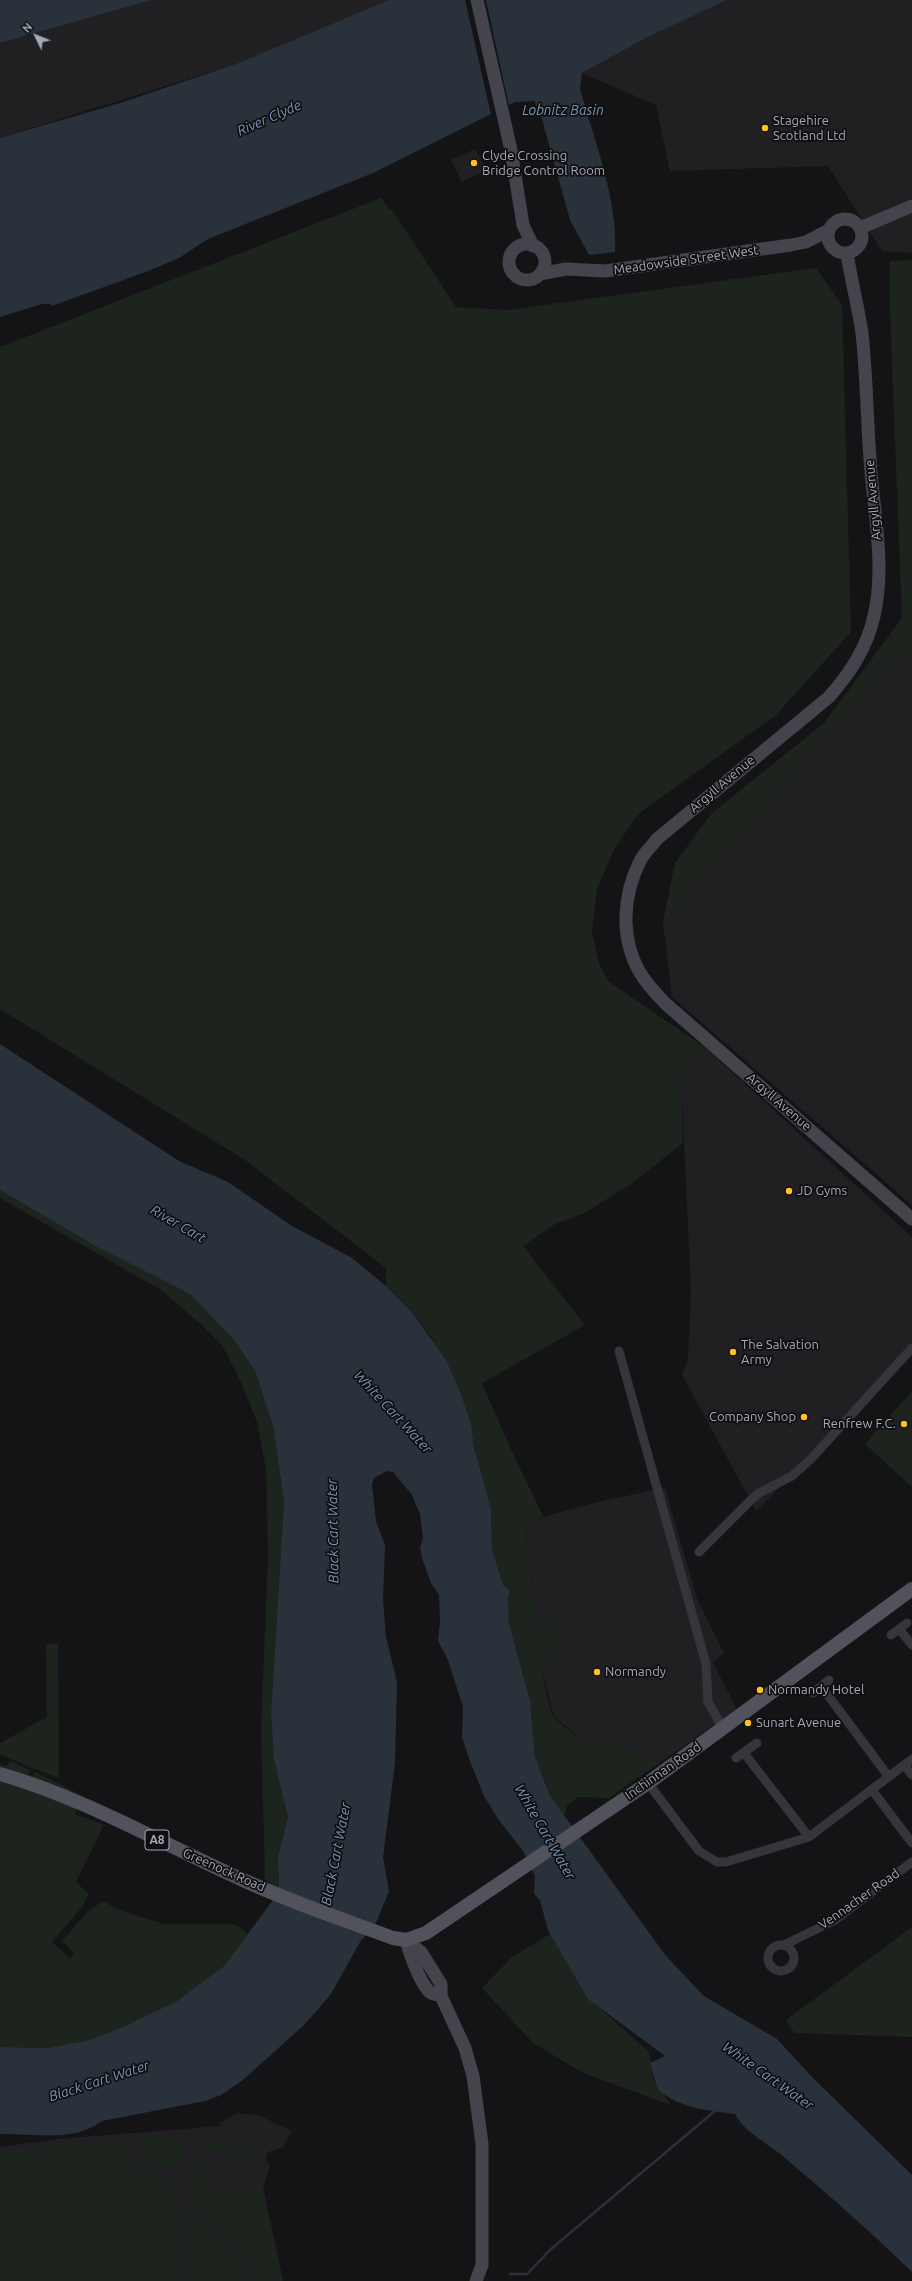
<!DOCTYPE html>
<html>
<head>
<meta charset="utf-8">
<style>
  body { margin:0 }
  #map { position:relative; width:912px; height:2281px; overflow:hidden; background:#141416; font-family:Ubuntu,sans-serif }
  canvas { display:block }
  .north { position:absolute; left:16px; top:16px; width:40px; height:40px; -webkit-text-stroke:3px #0f0f11; paint-order:stroke; rotate:313deg; font-size:11px; font-weight:700; line-height:16px; text-align:center; color:#a5a9b8 }
  .north::after { content:''; display:block; margin:auto; width:14px; height:18px; background:#a5a9b8; clip-path:polygon(50% 0,100% 100%,50% 72%,0 100%) }
</style>
</head>
<body>
<div id="map">
<canvas width="912" height="2281"></canvas>
<div class="north">N</div>
</div>
<script>
const g = document.querySelector('canvas').getContext('2d');
g.lineJoin = 'round';
function paint(path, color) { g.fillStyle = color; g.fill(path, 'evenodd'); }
function strokePath(path, color, width, dash) { g.strokeStyle = color; g.lineWidth = width; g.lineCap = dash ? 'butt' : 'round'; g.setLineDash(dash || []); g.stroke(path); }
function write(font, color, halo, rows, align = 'center') {
  g.font = font + ' Ubuntu,sans-serif'; g.lineWidth = 3.5; g.setLineDash([]); g.textBaseline = 'middle'; g.strokeStyle = halo; g.fillStyle = color; for (const [text, x, y, turn = 0] of rows) {
    g.save(); g.translate(x, y); g.rotate((+turn || 0) * Math.PI / 180); g.textAlign = isNaN(turn) ? turn : align; if (halo) g.strokeText(text, 0, 0); g.fillText(text, 0, 0); g.restore();
  }
}
paint(new Path2D(`
  M146,0H389L236,64L0,138V43Z
  M727,0H912V253L882,251L828,166L670,171L656,105L582,73L644,39Z
  M475,149L486,170L462,182L451,160Z
  M912,651V1205L672,997L663,922L899,652Z
  M706,1048L912,1237V1354L756,1511L682,1375L688,1359L691,1290L681,1077Z
  M665,1488L697,1599L724,1653L713,1663L737,1709L661,1762L603,1738L593,1749L579,1740L573,1732L554,1717L542,1670L548,1660L537,1632L525,1522L601,1501Z
  M237,2113L260,2116L292,2131L283,2147L268,2152L266,2159L270,2165L263,2188L283,2281H0V2147L58,2139L220,2126V2123Z`), '#202023');
paint(new Path2D(`
  M381,198L390,210H392L456,307L507,310L816,268L842,305L851,632L776,715L638,814L615,848L597,889L592,932L599,964L608,981L706,1048L681,1077L683,1143L631,1184L583,1214L555,1224L523,1246L585,1325L482,1383L512,1452L543,1516L525,1523L537,1631L554,1619L564,1648L548,1660L542,1670C545,1685 547,1702 553,1716C555,1720 587,1745 593,1749L603,1738L661,1762L609,1798L578,1797L567,1806L564,1817L550,1796L535,1757L530,1701L509,1623L508,1599L510,1591L503,1585L492,1549L491,1509L474,1447L471,1424L461,1394L431,1337L411,1311L386,1286V1268L245,1160L0,1009V347Z
  M912,260V651L899,652L663,922L675,863L711,814L824,723L902,618L889,285L890,261Z
  M0,1190L97,1247L190,1294L234,1340L255,1371L273,1426L284,1501L271,1715L274,1760L288,1817L278,1856L279,1889L263,1882L265,1877L261,1728L268,1556L266,1470L257,1422L241,1382L223,1347L203,1326L161,1290L0,1198Z
  M912,1391V1487L865,1444Z
  M58,1643L59,1778L24,1765L0,1754V1743L47,1717L46,1644Z
  M10,1761L30,1770L29,1774L33,1776L35,1772L81,1795L0,1768V1764L7,1766Z
  M0,1781L25,1788L77,1808L75,1814L104,1825L76,1882L89,1894L82,1907L52,1942L70,1958L74,1953L62,1941L87,1912L103,1901L119,1910L163,1924H235L248,1934L224,1966L177,2001L125,2026L90,2040L47,2048L0,2047Z
  M912,1927V2037L795,2033L791,2029L786,2020Z
  M550,1934L560,1947L595,2004L649,2052L653,2079L671,2105L583,2073L533,2043L482,1988L512,1957Z
  M138,2136L179,2139L185,2143L187,2150L178,2168C165,2174 134,2167 134,2149L143,2155L147,2149L138,2143Z
  M219,2138L240,2146L270,2148L261,2153H207L201,2149L202,2146L210,2139Z
  M110,2142L122,2145C124,2151 127,2159 132,2164C152,2183 169,2170 178,2205L180,2281H0V2154L63,2145Z
  M198,2159L202,2161C203,2168 200,2179 201,2189H204L205,2181L222,2189L263,2188L283,2281H257L234,2245L188,2191L185,2178L191,2165Z
  M190,2208L196,2209C215,2232 234,2255 249,2281H185L184,2215Z`), '#1c241d');
paint(new Path2D(`
  M0,0H151L0,43Z
  M389,0H727L644,39L582,73L580,89C594,139 618,201 615,252L589,255L570,220L540,112L534,101L515,102L373,173L208,239L179,258L148,271L52,306L51,304H42L0,317V138L120,103L236,64Z
  M0,1044L179,1161L228,1182L292,1226L352,1258L386,1286L411,1311L446,1360L461,1394L471,1424L474,1447L491,1509L492,1549L503,1585L510,1591L508,1599L509,1623L530,1701L535,1757L550,1796L666,1956L704,1996L777,2039L813,2078L912,2175V2272C871,2232 829,2195 785,2158C768,2143 746,2134 735,2114C712,2111 680,2108 661,2092C655,2087 653,2071 650,2063L665,2056L588,1999L548,1930L540,1900L534,1894L535,1876L523,1851L498,1819L484,1796L470,1761L462,1737L463,1707L448,1660L438,1641L440,1621L439,1595L431,1583L422,1558L420,1548L423,1538L420,1514L412,1495L393,1472L387,1471L374,1478L372,1484L376,1522L385,1545L383,1600L386,1637L397,1682L395,1763L383,1857L389,1892L375,1925L360,1942L331,1994L305,2024L243,2080L221,2095L205,2101L102,2121C73,2143 34,2133 0,2134V2047L47,2048L90,2040L125,2026L177,2001L224,1966L279,1892L278,1856L288,1817L274,1760L271,1715L284,1501L273,1426L255,1371L234,1340L190,1294L97,1247L0,1190Z`), '#29323b');
paint(new Path2D(`
  M465,0H486L509,106L491,115Z`), '#141416');
strokePath(new Path2D(`
  M510,2274H527L551,2249L716,2110`), '#29323b', 2.5);
strokePath(new Path2D(`
  M619,1351L706,1664L708,1702L723,1728
  M699,1552L751,1500L759,1493L792,1476L811,1459L912,1348
  M899,1629L912,1645
  M891,1635L907,1623
  M821,1686L889,1777
  M813,1693L829,1680
  M744,1753L809,1837
  M736,1758L757,1743
  M904,1765L912,1775
  M648,1783L699,1851L717,1862H726L809,1837L912,1759
  M872,1790L912,1843
  M784,1945L835,1920L912,1862
  M768 1958a13 13 0 1 1 26 0a13 13 0 1 1-26 0Z`), '#35353c', 9);
strokePath(new Path2D(`
  M477,0L511,150L523,225L533,246
  M828 236a17 17 0 1 1 34 0a17 17 0 1 1-34 0Z
  M860,228L912,206
  M509 262a18 18 0 1 1 36 0a18 18 0 1 1-36 0Z
  M847,253C851,280 858,306 862,333C867,379 867,426 871,472C875,519 885,569 874,616C867,648 850,673 829,697L657,839C652,846 644,853 640,861C623,895 620,937 639,971C646,983 656,994 666,1004L912,1219
  M540,274L566,269L605,271L791,245L806,242L829,230
  M406,1940L421,1952L441,1984V1996L465,2048L473,2076L482,2144V2265L476,2281
  M406,1940C409,1952 421,1986 431,1993C434,1994 438,1995 441,1996`), '#43444c', 13);
strokePath(new Path2D(`
  M0,1774C84,1798 161,1843 241,1879C290,1902 342,1919 393,1938L406,1940L426,1933L648,1783L912,1589`), '#51525b', 14);
for (const [x, y, r, color] of [
  [765,128,4,"#ffc123"],
  [474,163,4,"#ffc123"],
  [789,1191,4,"#ffc123"],
  [733,1352,4,"#ffc123"],
  [804,1417,4,"#ffc123"],
  [904,1424,4,"#ffc123"],
  [597,1672,4,"#ffc123"],
  [760,1690,4,"#ffc123"],
  [748,1723,4,"#ffc123"]
]) { const dot = new Path2D(); dot.arc(x, y, r, 0, 2 * Math.PI); g.fillStyle = color; g.fill(dot); strokePath(dot, '#0f0f11', 1.5); }
for (const [x, y, w] of [
  [157,1840,24]
]) { const box = new Path2D(); box.roundRect(x - w / 2, y - 10, w, 20, 3); g.fillStyle = '#0f0f11'; g.fill(box); strokePath(box, '#a5a9b8', 1); }
write('bold 12px', '#a5a9b8', null, [
  ["A8",157,1840]
]);
write('13px', '#a5a9b8', '#0f0f11', [
  ["Stagehire",773,121],
  ["Scotland Ltd",773,136],
  ["Clyde Crossing",482,156],
  ["Bridge Control Room",482,171],
  ["JD Gyms",797,1191],
  ["The Salvation",741,1345],
  ["Army",741,1360],
  ["Company Shop",796,1417,"right"],
  ["Renfrew F.C.",896,1424,"right"],
  ["Normandy",605,1672],
  ["Normandy Hotel",768,1690],
  ["Sunart Avenue",756,1723]
], 'left');
write('13px', '#a5a9b8', '#0f0f11', [
  ["Meadowside Street West",686,260,-8],
  ["Argyll Avenue",873,500,-95],
  ["Argyll Avenue",722,784,-40],
  ["Argyll Avenue",779,1102,41],
  ["Inchinnan Road",663,1771,-35],
  ["Greenock Road",224,1870,24],
  ["Vennacher Road",859,1899,-35]
]);
write('italic 14px', '#7896b6', '#0f0f11', [
  ["Lobnitz Basin",563,110],
  ["River Clyde",269,118,-24],
  ["River Cart",178,1224,30],
  ["White Cart Water",393,1412,47],
  ["Black Cart Water",333,1531,-91],
  ["White Cart Water",545,1832,60],
  ["Black Cart Water",336,1854,-79],
  ["White Cart Water",768,2076,35],
  ["Black Cart Water",99,2081,-18]
]);
</script>
</body>
</html>
